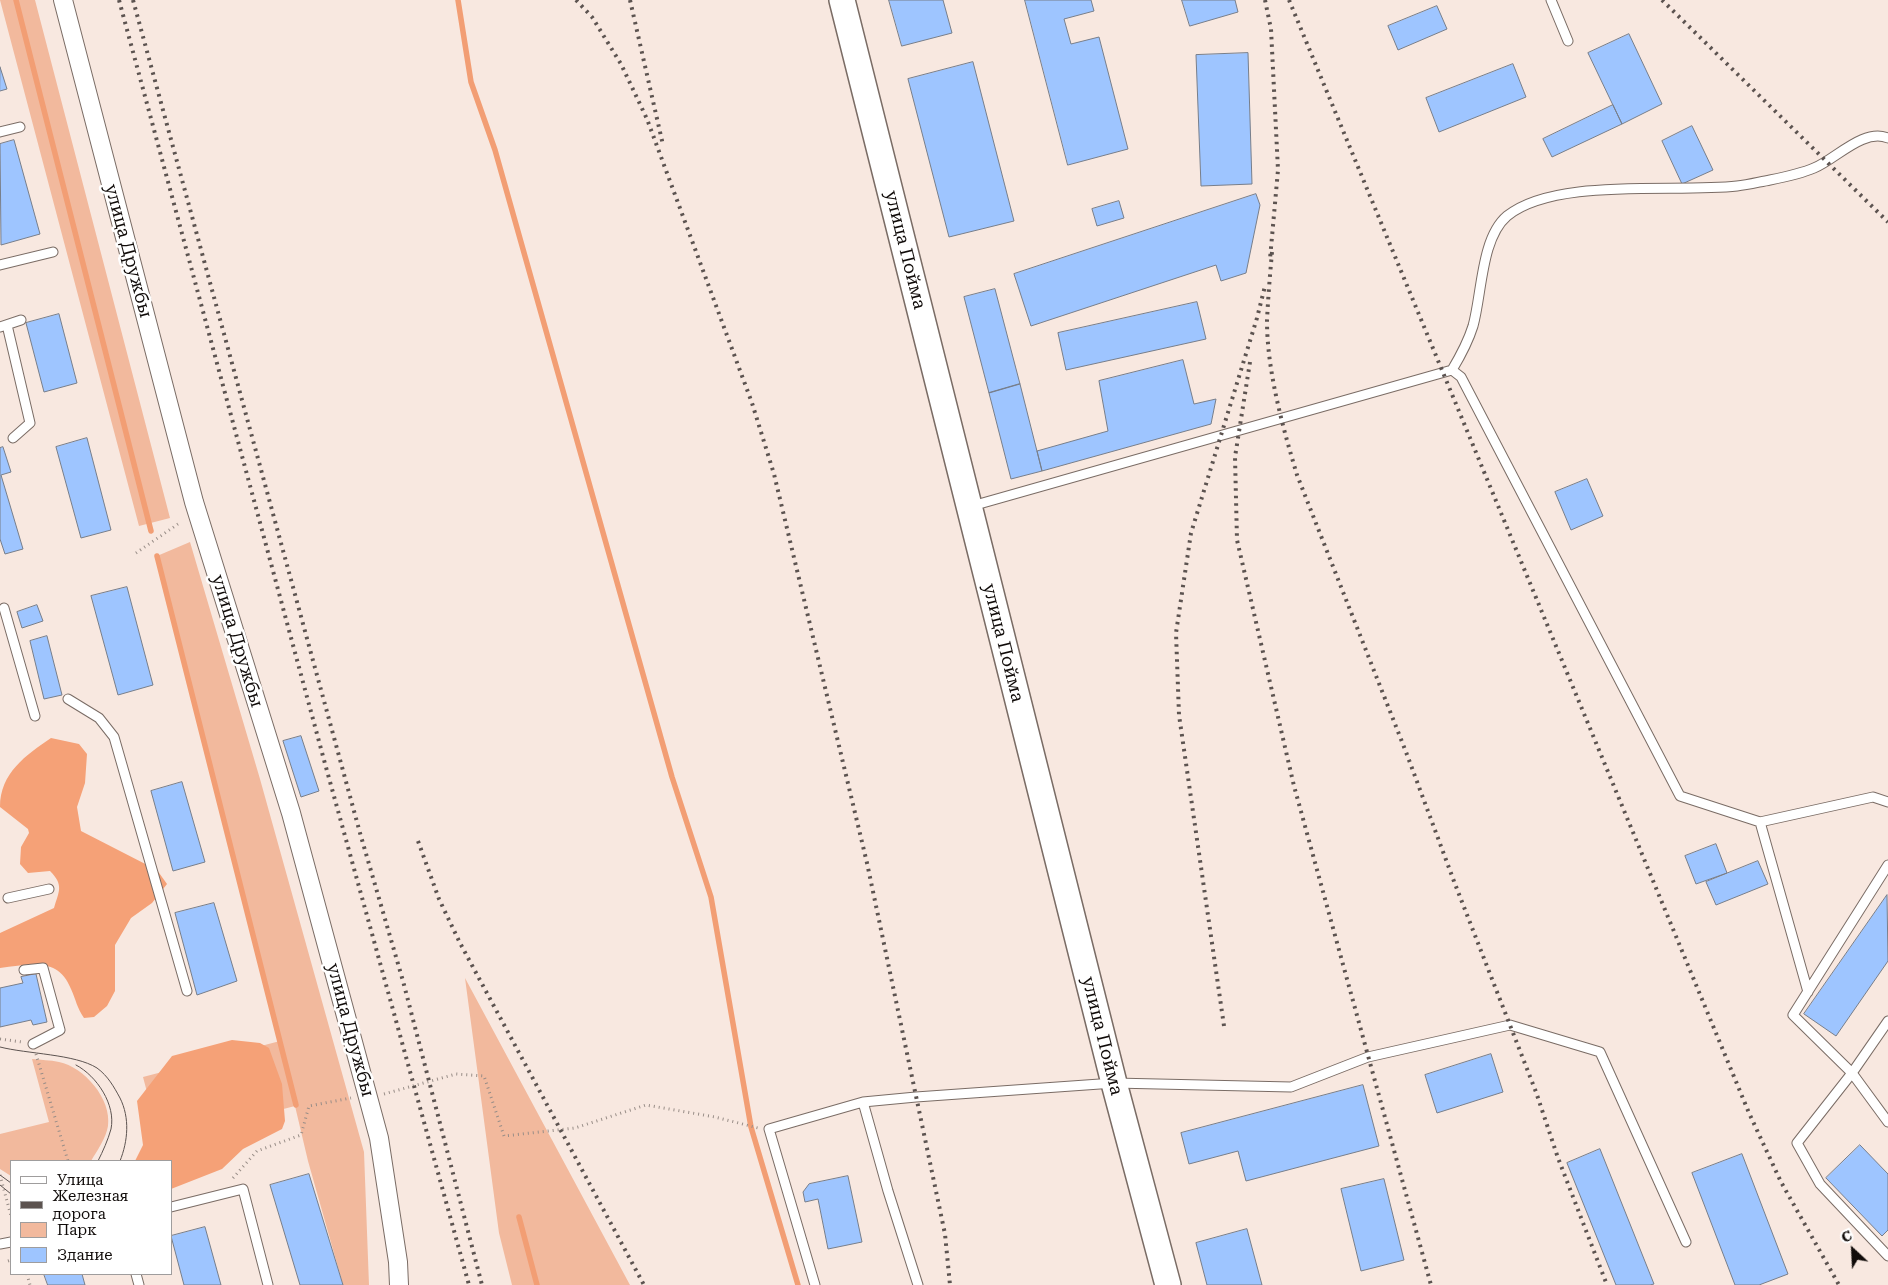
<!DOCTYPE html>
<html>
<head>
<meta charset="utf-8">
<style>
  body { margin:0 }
  #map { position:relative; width:1888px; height:1285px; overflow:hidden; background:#f8e8e0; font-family:"Roboto Serif",serif }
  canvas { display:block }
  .legend { position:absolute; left:10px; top:1160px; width:162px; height:115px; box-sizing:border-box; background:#fff; border:1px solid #9f9d9d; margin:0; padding:6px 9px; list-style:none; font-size:15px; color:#100b09 }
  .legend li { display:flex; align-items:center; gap:10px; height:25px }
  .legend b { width:25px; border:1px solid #9f9d9d }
  .north { position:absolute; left:1828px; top:1225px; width:50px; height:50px; -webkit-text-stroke:4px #fff; paint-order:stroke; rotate:335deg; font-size:14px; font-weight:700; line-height:20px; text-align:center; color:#100b09 }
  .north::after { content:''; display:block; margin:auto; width:18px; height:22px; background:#100b09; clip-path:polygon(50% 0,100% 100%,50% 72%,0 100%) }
</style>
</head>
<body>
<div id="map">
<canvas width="1888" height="1285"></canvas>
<ul class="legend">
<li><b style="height:6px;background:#fff"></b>Улица</li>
<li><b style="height:6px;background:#5c5350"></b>Железная дорога</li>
<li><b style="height:14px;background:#f2b99d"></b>Парк</li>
<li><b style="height:14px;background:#9ec5ff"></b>Здание</li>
</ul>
<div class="north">С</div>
</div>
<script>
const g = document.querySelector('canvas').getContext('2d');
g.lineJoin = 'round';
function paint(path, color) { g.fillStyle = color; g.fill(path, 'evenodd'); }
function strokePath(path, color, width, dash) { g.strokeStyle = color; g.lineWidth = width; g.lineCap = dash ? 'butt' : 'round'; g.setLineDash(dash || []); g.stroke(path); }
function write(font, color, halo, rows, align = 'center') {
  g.font = font + ' "Roboto Serif",serif'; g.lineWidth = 5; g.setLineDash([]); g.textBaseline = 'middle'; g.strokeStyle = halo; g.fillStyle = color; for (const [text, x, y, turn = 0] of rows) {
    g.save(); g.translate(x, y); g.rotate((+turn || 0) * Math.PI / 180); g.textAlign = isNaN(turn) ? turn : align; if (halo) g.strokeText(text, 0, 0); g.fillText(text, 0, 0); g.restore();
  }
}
paint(new Path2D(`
  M0,0H35L170,518L139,526Z
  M190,542L260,779L364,1152L369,1285H343L308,1161L295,1106L160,1141L143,1077L280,1041L157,556Z
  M465,978L630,1285H512L499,1233Z
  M32,1059C41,1060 50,1060 59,1062C84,1067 112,1099 108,1126C106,1138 97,1151 91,1161H11V1176L0,1169V1134L49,1122Z`), '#f2b99d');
paint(new Path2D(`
  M51,738L79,744L87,754L85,783L77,807L81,831L157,870L167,884L152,903L131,918L115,945V991L107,1006L94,1017L84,1018C77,1008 76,1000 71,989C58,956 29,965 0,968V933L54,908C59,891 64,885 50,871L28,873L20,864L21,847L29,833L28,829L0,807C0,773 26,755 51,738Z
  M232,1040L260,1043L269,1048L282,1084L285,1121L282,1129L243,1149L222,1169L171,1189V1161H135L143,1145L137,1101L172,1056Z`), '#f5a177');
strokePath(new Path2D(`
  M16,0L151,531
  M458,0L471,82L495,150L672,777L711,897L751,1127L798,1285
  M157,556L296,1105
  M519,1217L537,1285`), '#f29e74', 5.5);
const building = new Path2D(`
  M889,0H943L952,33L902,46Z
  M1025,0H1091L1094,11L1064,19L1071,44L1099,37L1128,149L1068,165Z
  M1182,0H1235L1238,12L1190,26Z
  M1437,6L1447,29L1398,50L1388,26Z
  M1629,34L1662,104L1622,124L1588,53Z
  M1248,53L1252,184L1201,186L1196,55Z
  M973,62L1014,221L949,237L908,79Z
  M1513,64L1526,97L1439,132L1426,98Z
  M0,67L7,89L0,91Z
  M1613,105L1622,124L1552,157L1543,139Z
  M1692,126L1713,170L1682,184L1662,141Z
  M14,140L40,234L1,245L0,144Z
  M1256,194L1260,205L1246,273L1221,281L1216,265L1031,326L1014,274Z
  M1119,201L1124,218L1097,226L1092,209Z
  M995,289L1020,384L989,393L964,297Z
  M1197,302L1206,339L1066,370L1058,333Z
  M59,314L77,383L44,392L26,323Z
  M1183,360L1194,404L1216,399L1211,424L1042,471L1037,451L1108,431L1099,381Z
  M1020,384L1042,471L1011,479L989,393Z
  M87,438L111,530L81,538L56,447Z
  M3,447L11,472L1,475L23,549L5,554L0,539V448Z
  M1587,479L1603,516L1571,530L1555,492Z
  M127,587L153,685L118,695L91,596Z
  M37,605L43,621L22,628L17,612Z
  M47,636L62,695L44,699L30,641Z
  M301,736L319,791L301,797L283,741Z
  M182,782L205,862L173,871L151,791Z
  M1716,844L1727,873L1696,884L1685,856Z
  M1758,861L1768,884L1716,905L1706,882Z
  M1887,895L1888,961L1836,1036L1804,1014Z
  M214,903L237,981L197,995L175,913Z
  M36,974L47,1022L33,1025L31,1020L0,1027V988L23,983L21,977Z
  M1491,1054L1503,1092L1437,1113L1425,1075Z
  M1363,1085L1379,1146L1246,1181L1238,1151L1189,1164L1181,1133Z
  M1860,1145L1888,1174V1230L1882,1236L1826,1178Z
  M1600,1149L1654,1284L1650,1285H1616L1567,1163Z
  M1742,1154L1788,1274L1759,1285H1735L1692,1173Z
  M309,1174L343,1285H300L270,1185Z
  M848,1176L862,1242L828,1249L818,1199L805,1202L803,1192L809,1184Z
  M1384,1179L1404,1260L1361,1271L1341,1189Z
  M205,1227L221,1285H184L171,1236Z
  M1247,1229L1262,1285H1207L1196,1243Z
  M44,1274H82L85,1285H48Z`);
paint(building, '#9ec5ff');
strokePath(building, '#777e8a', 1);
const lane = new Path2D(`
  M1551,0L1568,41
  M0,132L20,127
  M0,265L53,252
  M7,325L30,423L13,438
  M0,327L21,320
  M1452,370C1461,355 1468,342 1473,326C1482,294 1481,238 1507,216C1555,177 1675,193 1737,186C1748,185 1759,182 1770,180C1785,177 1800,174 1814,168C1836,159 1863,128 1888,138
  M972,506L1452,370L1461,377L1680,796L1760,822L1873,797L1888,802
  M4,608L35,716
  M68,699L99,718L114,737L187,991
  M1760,822L1808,992
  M1888,865L1793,1015L1852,1073L1797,1143L1820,1184L1888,1256
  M8,898L49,889
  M24,970L43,968L60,1030L33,1044
  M1888,1021L1852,1073L1888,1122
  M863,1102L888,1191L918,1285
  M171,1207L243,1189L268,1285
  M0,1244L11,1242
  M136,1274L139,1285
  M815,1285L769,1129L863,1102L916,1097L1114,1083L1291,1087L1368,1057L1510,1025L1600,1052L1686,1242`);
const street = new Path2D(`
  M63,0L194,502L291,813L379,1138L398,1262L399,1285`);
const secondary = new Path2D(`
  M842,0L1114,1083L1168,1285`);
strokePath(lane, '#7a6c65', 11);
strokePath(street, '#7a6c65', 20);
strokePath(secondary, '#7a6c65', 28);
strokePath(new Path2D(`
  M136,553L178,524
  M0,1039L22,1042
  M36,1054L68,1161
  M384,1094L456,1074L484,1076L504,1136L575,1128L646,1105L715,1117L758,1128
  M0,1175L11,1216
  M233,1178L257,1151L301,1135L309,1106L351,1098
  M8,1261L11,1260
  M27,1274L30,1285`), '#988d87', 3, [1, 4]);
strokePath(lane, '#fff', 9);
strokePath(street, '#fff', 18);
strokePath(secondary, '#fff', 25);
strokePath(new Path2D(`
  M0,1047C27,1054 75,1054 97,1068C108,1076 114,1087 120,1098C130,1118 128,1141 120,1161
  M76,1065C97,1076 116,1105 111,1129C108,1140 103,1151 98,1161
  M0,1175L11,1183
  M0,1185L11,1194`), '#5c5350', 1);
strokePath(new Path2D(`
  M119,0L324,760L469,1285
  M133,0L360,833L403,981L482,1285
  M576,0L592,17L621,64L647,119L752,403L774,474L867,863L945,1234L950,1285
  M630,0L663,145
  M1265,0L1271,29L1278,170L1270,259
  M1289,0L1749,1113L1781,1182L1839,1285
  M1662,0L1888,222
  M1272,252C1270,275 1268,298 1267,321C1267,371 1283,428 1297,475L1406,752L1455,884L1536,1092L1558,1158L1607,1285
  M1250,362L1235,457L1237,540L1294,786L1431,1285
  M418,841L439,899L460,943L644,1285
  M1224,1026L1179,715L1176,633L1191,533L1257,318L1265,286`), '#5c5350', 4, [2.5, 5]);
write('18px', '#100b09', '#fff', [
  ["улица Пойма",905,250,76],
  ["улица Дружбы",128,251,75],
  ["улица Дружбы",237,641,73],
  ["улица Пойма",1003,643,76],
  ["улица Дружбы",350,1030,75],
  ["улица Пойма",1102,1036,76]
]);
</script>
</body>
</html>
